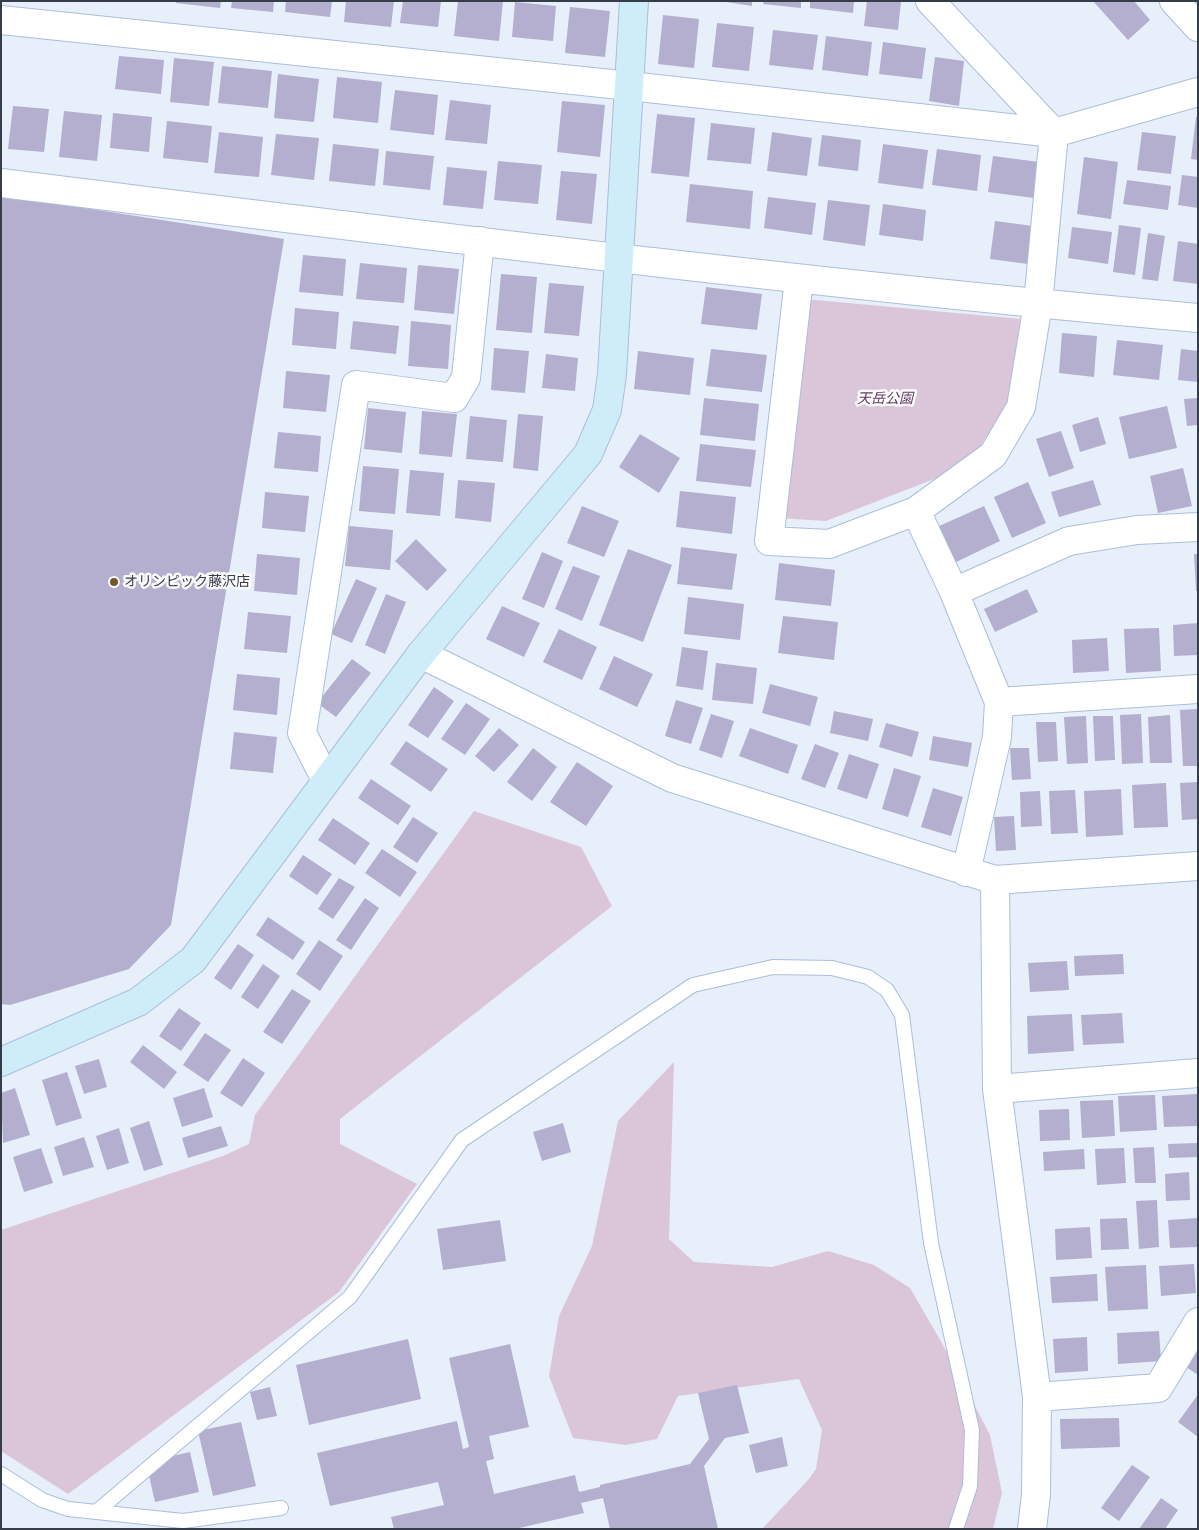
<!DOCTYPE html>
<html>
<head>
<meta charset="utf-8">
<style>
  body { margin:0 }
  #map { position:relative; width:1199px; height:1530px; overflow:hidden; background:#e7effb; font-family:"Source Serif 4",serif }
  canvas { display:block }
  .frame { position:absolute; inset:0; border:2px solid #353d49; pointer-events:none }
</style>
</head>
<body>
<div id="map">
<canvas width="1199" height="1530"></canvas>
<div class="frame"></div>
</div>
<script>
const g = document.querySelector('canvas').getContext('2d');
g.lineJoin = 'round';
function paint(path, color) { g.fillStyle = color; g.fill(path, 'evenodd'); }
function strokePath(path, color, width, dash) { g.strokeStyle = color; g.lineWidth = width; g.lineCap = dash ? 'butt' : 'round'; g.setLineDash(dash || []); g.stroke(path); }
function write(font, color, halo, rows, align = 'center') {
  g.font = font + ' "Source Serif 4","Noto Sans JP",serif'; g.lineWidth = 5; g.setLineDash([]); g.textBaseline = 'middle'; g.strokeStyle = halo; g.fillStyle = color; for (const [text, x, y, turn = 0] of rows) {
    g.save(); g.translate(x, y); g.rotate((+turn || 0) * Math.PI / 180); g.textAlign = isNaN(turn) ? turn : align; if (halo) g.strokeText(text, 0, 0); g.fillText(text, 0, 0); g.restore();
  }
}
paint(new Path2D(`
  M805,299L1021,319L1007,404L981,445L947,474L826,521L777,518Z
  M474,811L581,847L612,906L340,1119V1144L417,1184L339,1292L68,1494L1,1451V1230L223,1156L249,1144L255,1115Z
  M674,1062L669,1239L694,1262L772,1267L828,1251L874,1265L910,1288L943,1345L990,1435L1002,1493L993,1529H762L809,1479L816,1469L822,1430L799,1379L678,1396L657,1439L626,1445L573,1438L549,1376L559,1316L592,1246L618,1121Z`), '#dbc5d9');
paint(new Path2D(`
  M176,1H221L220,8L176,3Z
  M232,1H274L273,12L231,8Z
  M286,1H332L330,17L285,12Z
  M346,1H394L391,27L344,22Z
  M403,1H441L438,27L400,23Z
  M458,1H503L499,41L454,36Z
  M720,1H752V6Z
  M764,1H801V8L763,4Z
  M810,1H854L853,13L810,8Z
  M867,1H901L898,30L864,26Z
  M1093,1H1134L1150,20L1128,40Z
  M515,2L556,6L553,41L512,37Z
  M570,7L610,11L605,57L565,53Z
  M663,15L699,19L694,68L658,64Z
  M717,23L754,27L749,71L712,67Z
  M773,30L818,35L813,70L769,65Z
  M826,36L872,42L868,76L822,70Z
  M883,42L926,48L922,79L879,74Z
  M119,56L164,60L161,94L115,89Z
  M935,57L964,61L959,106L929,101Z
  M174,58L214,62L209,106L170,102Z
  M222,66L272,71L268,108L218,103Z
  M278,74L319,79L314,122L274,118Z
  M337,77L382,82L378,123L333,118Z
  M395,90L438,95L434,135L390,130Z
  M450,100L491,105L487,144L445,140Z
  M562,101L605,105L600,157L557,152Z
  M13,106L49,109L44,152L8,149Z
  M64,111L102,115L97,161L59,157Z
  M113,113L152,117L149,152L110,148Z
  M657,114L695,118L689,177L651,173Z
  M1196,117H1198V160L1191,159Z
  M167,121L212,126L208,163L163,158Z
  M711,123L755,128L751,164L707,160Z
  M219,132L263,137L259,177L214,173Z
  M772,132L812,138L807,176L767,171Z
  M1142,132L1176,136L1171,174L1137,170Z
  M276,134L319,138L314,180L271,175Z
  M822,135L861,140L858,171L818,166Z
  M333,144L379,149L375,186L329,181Z
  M883,144L928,150L923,189L878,183Z
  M937,149L981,155L977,191L932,185Z
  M386,151L434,156L430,190L383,185Z
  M993,156L1039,162L1034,198L988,192Z
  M1084,157L1118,162L1111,219L1077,214Z
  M498,161L542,165L538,204L494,200Z
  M447,167L487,171L483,209L443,205Z
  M561,171L597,174L592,224L556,220Z
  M1182,175L1198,177V208L1178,205Z
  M1127,180L1171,186L1168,210L1123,204Z
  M690,184L753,191L750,229L686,222Z
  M1,195L284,239L171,925L129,969L10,1005L1,1004Z
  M768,197L816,203L812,235L764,228Z
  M828,200L870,205L865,246L823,240Z
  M883,204L926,210L923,241L879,235Z
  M995,221L1033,226L1028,264L990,259Z
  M1119,225L1141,228L1135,275L1113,272Z
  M1072,227L1112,232L1108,264L1068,258Z
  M1148,233L1165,236L1158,281L1142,279Z
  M1178,241L1198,244V284L1173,281Z
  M303,255L346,259L343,296L299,292Z
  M360,263L407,268L404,303L356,299Z
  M418,265L459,269L454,314L414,310Z
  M501,274L537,277L532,333L496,330Z
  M549,283L584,286L579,336L544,333Z
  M706,287L762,294L757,330L701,324Z
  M295,308L339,312L336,349L292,345Z
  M353,321L399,326L396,354L350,349Z
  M411,321L451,325L448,369L408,366Z
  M1062,333L1097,336L1094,377L1059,373Z
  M1117,340L1163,345L1159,380L1113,375Z
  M494,348L529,351L525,393L491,390Z
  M711,349L767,355L762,392L706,386Z
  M1181,349L1198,351V382L1178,380Z
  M638,351L694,358L690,395L634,389Z
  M546,354L578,358L575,391L542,388Z
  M286,371L330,375L326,412L283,408Z
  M704,398L759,404L755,441L700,435Z
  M1198,398V425L1187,426L1184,399Z
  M1167,406L1177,448L1129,459L1119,417Z
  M368,408L406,412L402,453L364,449Z
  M422,411L457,414L452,457L419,454Z
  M518,414L543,416L538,471L513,468Z
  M470,416L507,420L503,462L466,459Z
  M1098,417L1106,444L1080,452L1072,425Z
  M1061,431L1074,468L1049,477L1036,439Z
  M278,432L321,436L318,472L274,468Z
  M640,434L680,458L659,493L619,467Z
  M700,444L756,450L751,487L696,481Z
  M363,466L399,469L395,514L359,511Z
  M1183,468L1192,506L1158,513L1150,476Z
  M410,470L444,473L440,516L406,513Z
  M458,480L495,483L491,522L455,518Z
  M1093,480L1101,505L1059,517L1051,492Z
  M1028,482L1046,523L1012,538L994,497Z
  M680,491L736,497L732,534L676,527Z
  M265,492L309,496L305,532L262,528Z
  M582,506L619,521L604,557L567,543Z
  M984,506L1000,541L954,563L937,527Z
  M349,526L393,530L390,570L345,566Z
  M416,539L447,570L427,591L395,561Z
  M681,547L737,554L732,590L677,584Z
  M628,549L672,565L643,642L599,625Z
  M542,552L563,561L544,608L522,599Z
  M257,554L300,558L297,595L254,591Z
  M1194,554H1198V591H1196Z
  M779,563L835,570L831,606L775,600Z
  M573,566L600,576L582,621L555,609Z
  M356,579L377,588L352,643L331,634Z
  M1027,589L1038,612L995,632L984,609Z
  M386,594L406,602L385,654L365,645Z
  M688,597L744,604L740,640L684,634Z
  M502,606L540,623L524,657L486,639Z
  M248,612L291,616L287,653L244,649Z
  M783,616L838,622L834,660L778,653Z
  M1198,623V655L1174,656L1173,625Z
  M1159,628L1161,671L1126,673L1124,629Z
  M559,629L597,647L582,680L543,662Z
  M1107,638L1109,671L1073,673L1072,640Z
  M682,647L708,651L703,690L676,686Z
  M614,656L653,674L637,707L599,689Z
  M352,659L371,673L336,717L317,703Z
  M716,663L757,668L753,704L712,700Z
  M237,674L280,678L277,715L233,710Z
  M770,684L818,697L810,726L762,713Z
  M434,687L454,701L428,738L408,725Z
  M676,700L703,708L691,744L665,736Z
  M466,703L490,719L465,755L441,739Z
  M1198,709V766H1183L1180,710Z
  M834,711L873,719L868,741L830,733Z
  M711,714L734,721L722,758L699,750Z
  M1141,714L1143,763L1122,764L1120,715Z
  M1170,715L1172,763H1150L1148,717Z
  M1086,716L1088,763L1067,764L1064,717Z
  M1093,716H1113L1115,760L1095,761Z
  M1036,722H1056L1058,761L1038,762Z
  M886,723L919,732L912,757L879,747Z
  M499,728L519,745L494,772L475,756Z
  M750,728L798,745L788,774L739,756Z
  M234,732L277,737L273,773L230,769Z
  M933,736L972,743L968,767L929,760Z
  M406,741L448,769L431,792L390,764Z
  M815,744L839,753L825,788L801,779Z
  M533,748L557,767L532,801L507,782Z
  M1010,748H1029L1031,779L1012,780Z
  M849,754L879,764L867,799L837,789Z
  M577,762L613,786L586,826L550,802Z
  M894,768L921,776L908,817L882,809Z
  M371,779L411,806L398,825L358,798Z
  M1198,782V819L1182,820L1180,783Z
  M1166,783L1168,827L1134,828L1132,785Z
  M933,788L963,797L951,836L921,827Z
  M1121,789L1123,835L1086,837L1084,791Z
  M1075,790L1078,833L1051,834L1049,791Z
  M1040,791L1042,826L1021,827L1020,792Z
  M1014,816L1016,850L996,851L994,817Z
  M413,817L438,833L417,863L393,847Z
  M333,818L370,843L355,865L318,840Z
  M382,849L417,872L400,897L365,873Z
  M303,855L332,874L317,895L289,876Z
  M339,878L355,887L333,919L318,909Z
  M365,898L379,908L351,950L336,940Z
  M268,917L305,942L293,960L256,935Z
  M319,940L343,956L320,991L296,974Z
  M238,944L254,955L231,990L214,978Z
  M1123,954L1124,974L1075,976L1074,956Z
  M1067,961L1069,990L1030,992L1028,963Z
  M263,964L280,976L258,1009L241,997Z
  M292,989L311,1001L282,1044L263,1032Z
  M179,1008L201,1023L181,1051L159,1036Z
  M1122,1013L1124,1043L1083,1045L1081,1015Z
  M1072,1014L1074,1051L1028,1054L1027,1016Z
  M205,1033L231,1050L208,1082L183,1065Z
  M143,1045L177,1072L164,1089L130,1062Z
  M243,1058L265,1073L242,1107L220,1093Z
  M99,1059L107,1087L84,1094L75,1066Z
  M67,1072L82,1118L56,1126L42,1080Z
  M15,1088L30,1135L3,1143L1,1093Z
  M204,1088L213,1117L182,1127L173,1098Z
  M1198,1094V1126L1164,1127L1162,1096Z
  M1155,1095L1157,1130L1120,1132L1118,1096Z
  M1113,1100L1115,1136L1082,1138L1080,1101Z
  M1069,1109L1070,1140L1040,1141L1039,1110Z
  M149,1121L163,1165L144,1171L130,1128Z
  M563,1123L571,1152L542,1161L533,1132Z
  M221,1126L228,1146L188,1158L182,1138Z
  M119,1128L129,1163L107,1170L96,1136Z
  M84,1137L94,1167L63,1176L54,1147Z
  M1198,1143V1157L1169,1158L1168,1144Z
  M1154,1147L1156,1183H1135L1133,1148Z
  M41,1148L53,1183L24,1192L13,1157Z
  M1124,1148L1126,1183L1097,1185L1095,1149Z
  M1084,1149L1085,1169L1044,1171L1043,1152Z
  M1189,1172L1190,1200L1166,1201L1165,1174Z
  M1157,1200L1159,1247L1139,1249L1136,1201Z
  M1127,1218L1129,1249L1101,1250L1100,1219Z
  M1198,1218V1247L1170,1248L1168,1220Z
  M500,1220L506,1261L443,1270L437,1229Z
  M1090,1227L1092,1258L1056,1260L1055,1229Z
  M1194,1264L1196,1293L1161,1296L1159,1266Z
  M1146,1265L1148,1309L1108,1311L1105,1267Z
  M1097,1274L1098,1301L1052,1303L1050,1277Z
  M1159,1331L1161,1361L1118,1364L1117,1333Z
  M1087,1337L1088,1371L1055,1373L1053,1339Z
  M408,1339L421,1399L309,1425L296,1365Z
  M510,1344L529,1427L489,1436L494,1459L486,1461L494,1494L575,1475L579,1492L600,1487V1485L690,1464L709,1439L698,1393L737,1385L749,1433L725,1438L704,1466L718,1529H610L603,1498L581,1503L584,1513L515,1529H394L391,1517L444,1505L438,1482L330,1506L317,1453L457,1421L463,1449L469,1447L449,1358Z
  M1198,1351V1375L1186,1367Z
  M270,1387L277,1416L257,1420L250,1392Z
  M1197,1396H1198V1437L1178,1422Z
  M1119,1418L1120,1447L1061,1449L1060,1419Z
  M241,1422L256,1486L213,1496L198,1431Z
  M782,1437L788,1466L756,1473L749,1445Z
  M190,1452L199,1492L155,1502L146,1462Z
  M1132,1465L1150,1477L1119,1521L1101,1508Z
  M1161,1498L1178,1510L1165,1529H1139Z`), '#b4aecf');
const lane = new Path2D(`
  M1,1474L42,1500L68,1509L183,1521L281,1508
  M96,1512L350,1297L462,1140L693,985L773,967L832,968L868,977L887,990L902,1015L931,1243L972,1430L970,1486L956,1529`);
const street = new Path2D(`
  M1174,1L1198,27
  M1,20L630,86L1054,133L1198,92
  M1,183C400,232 798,283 1198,318
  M799,279L769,541L829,544L916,511L993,455L1021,407L1038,304L1054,133L930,1
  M916,511L954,592L999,702L997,737L966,872
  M954,592L1069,541L1137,530L1198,527
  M421,654L672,778L995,880L1198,866
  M999,702L1198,689
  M326,780L302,733L356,385L454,398L466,378L480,241
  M995,880L997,1089L1037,1397L1036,1494L1032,1529
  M997,1089L1198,1073
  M1037,1397L1158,1388L1198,1322`);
const secondary = new Path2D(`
  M1,1062L138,1002L193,960L421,654L588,454L607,410L612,374L634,1`);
strokePath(lane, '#abbedb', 16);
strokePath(street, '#abbedb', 30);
strokePath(secondary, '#abbedb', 30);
strokePath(lane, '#fff', 14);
strokePath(street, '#fff', 28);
strokePath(secondary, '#cfedf8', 28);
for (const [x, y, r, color] of [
  [114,582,5,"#75552b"]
]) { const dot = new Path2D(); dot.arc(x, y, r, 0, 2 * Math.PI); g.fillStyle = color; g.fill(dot); strokePath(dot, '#fbfbfb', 2); }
write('italic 14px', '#613b60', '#fbfbfb', [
  ["天岳公園",885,399]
]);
write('14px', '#353d49', '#fbfbfb', [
  ["オリンピック藤沢店",124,582]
], 'left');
</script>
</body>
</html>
